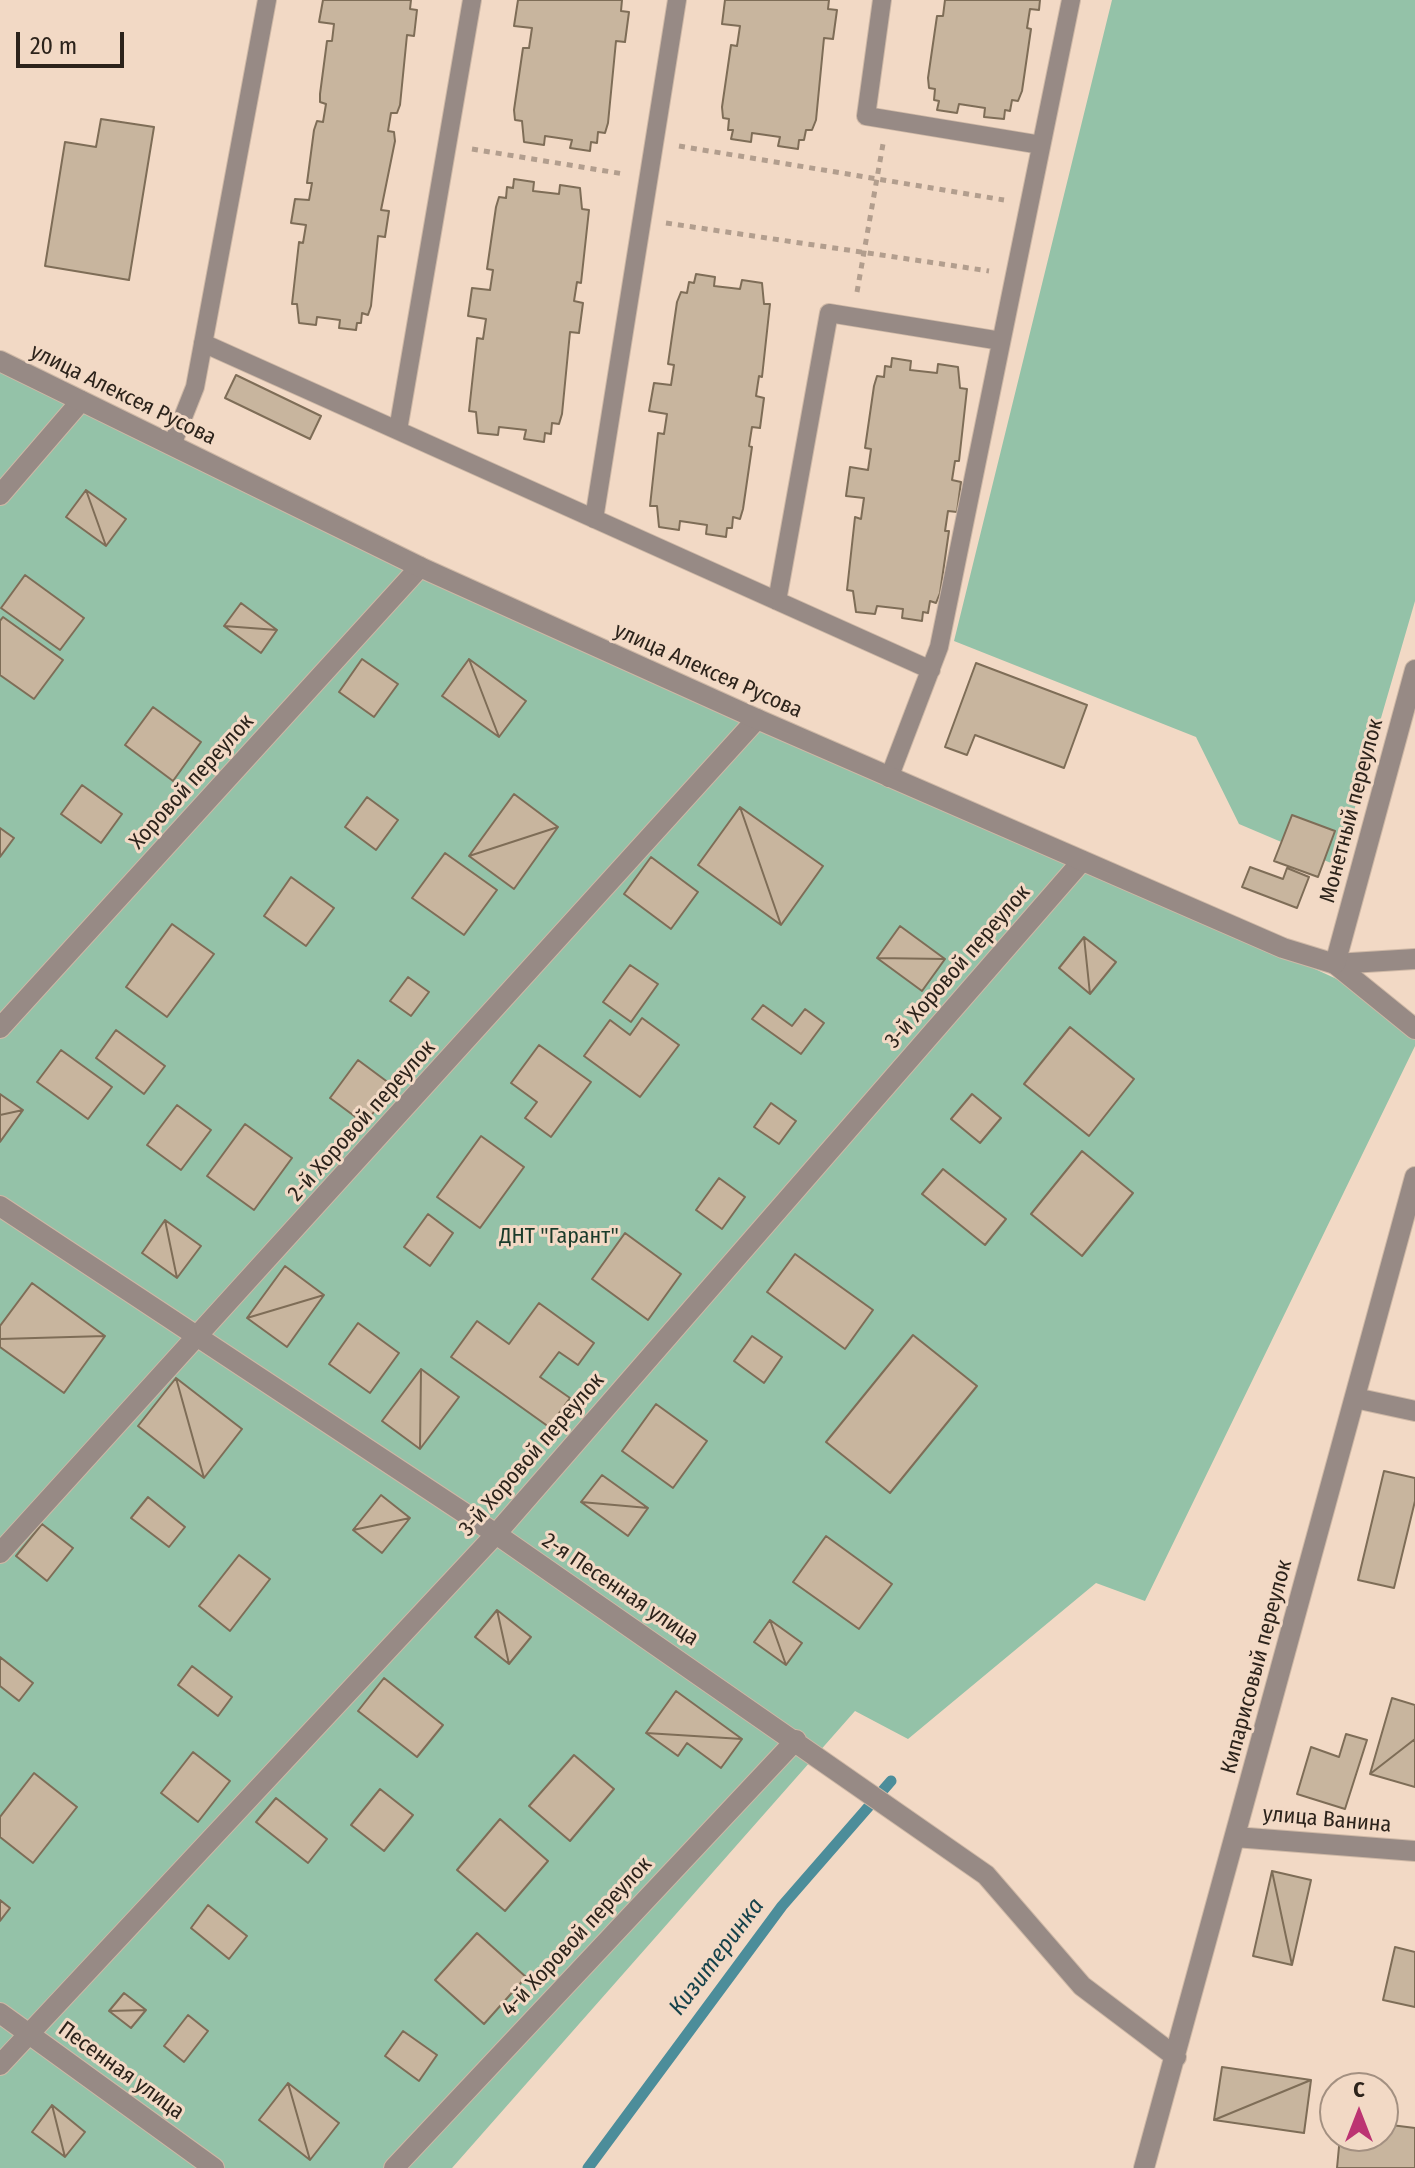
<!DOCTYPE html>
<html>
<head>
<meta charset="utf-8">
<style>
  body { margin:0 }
  #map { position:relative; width:1415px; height:2168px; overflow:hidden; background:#f2d9c5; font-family:"Fira Sans Condensed",sans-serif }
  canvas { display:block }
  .north { position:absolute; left:1319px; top:2072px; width:80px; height:80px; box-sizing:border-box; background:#f2d9c5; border:2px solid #a39081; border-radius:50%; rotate:0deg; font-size:22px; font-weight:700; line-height:32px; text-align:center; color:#2c231b }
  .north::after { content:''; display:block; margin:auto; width:28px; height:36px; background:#bc3472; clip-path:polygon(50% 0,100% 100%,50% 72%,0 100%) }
  .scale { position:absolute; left:16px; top:32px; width:108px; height:36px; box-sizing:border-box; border:4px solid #2c231b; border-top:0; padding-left:10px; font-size:24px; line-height:28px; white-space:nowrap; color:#2c231b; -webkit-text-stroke:6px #f2d9c5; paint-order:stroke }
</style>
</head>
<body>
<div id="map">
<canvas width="1415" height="2168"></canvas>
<div class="north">С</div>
<div class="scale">20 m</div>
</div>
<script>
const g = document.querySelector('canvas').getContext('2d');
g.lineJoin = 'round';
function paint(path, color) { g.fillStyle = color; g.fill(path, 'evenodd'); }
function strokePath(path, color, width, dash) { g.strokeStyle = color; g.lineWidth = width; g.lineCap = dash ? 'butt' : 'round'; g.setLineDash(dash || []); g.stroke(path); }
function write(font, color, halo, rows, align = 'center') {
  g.font = font + ' "Fira Sans Condensed",sans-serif'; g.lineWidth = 6; g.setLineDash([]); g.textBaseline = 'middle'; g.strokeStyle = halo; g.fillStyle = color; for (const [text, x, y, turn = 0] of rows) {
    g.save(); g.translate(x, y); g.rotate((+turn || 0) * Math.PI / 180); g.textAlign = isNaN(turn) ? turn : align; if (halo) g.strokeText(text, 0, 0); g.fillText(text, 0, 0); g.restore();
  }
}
paint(new Path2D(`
  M1112,0H1415V601L1338,866L1239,824L1196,737L954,641Z
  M0,364L1415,1015V1046L1145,1601L1096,1583L908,1739L855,1711L452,2168H0Z`), '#94c2a8');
strokePath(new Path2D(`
  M588,2168L782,1906L891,1781`), '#4c8d9a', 11);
const building = new Path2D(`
  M323,0H411L410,9L417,10L414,36L407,35L400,105L397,113H391L388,131L394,132L395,141L381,210L389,211L385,237L378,236L371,306L368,315L362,313L361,323H357L356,330L339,328L340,320L317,317L316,325L299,323L297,304H292L299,242L303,243L306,225L291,223L295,199L309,200L312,183H307L314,130L317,121L323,122L326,104L320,102V94L327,41H332L334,24L319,22Z
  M518,0H622L621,11L629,12L625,42L616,41L608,123L605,133L598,132L597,143L591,142L590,151L570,148L572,140L545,136L544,145L524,142L522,121L515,120L514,110L523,48H529L532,28L514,26Z
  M725,0H829L828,9L837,10L833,39L824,38L816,120L812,130H806L804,140H799L798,149L778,146L780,137L752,133L751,142L731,139L733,130H728L729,119L723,118L722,107L731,45L737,46L740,26L722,24Z
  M945,0H1040L1039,10L1030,9L1027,28L1031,29L1022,91L1018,101L1012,100L1010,111L1005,110L1004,119L984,117L985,108L959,104L957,113L937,110L939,101L934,100L935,89L929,88L928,78L937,16H943Z
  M101,119L154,127L129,280L45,266L65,142L96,147Z
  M514,179L534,182L533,191L559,194L560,185L580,188L582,209L589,210L581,283L577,282L574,301L583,303L579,333L570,332L562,414L559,424L552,423L551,434L545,433L544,442L524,439L526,430L499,427L498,435L478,433L476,412L469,411L477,338L483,339L486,319L468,316L472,288L490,290L493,270L487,269L496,207L499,197L506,198L507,187L513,188Z
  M696,274L715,277L714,286L740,289L742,280L762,283L764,304H770L762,377L759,376L756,396L764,398L760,428L752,427L749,446L752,447L743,509L740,519L733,517L732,528H727L726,537L706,534L707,525L680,521L679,530L659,527L657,506H650L658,433L664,434L667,414L649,411L654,383L671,385L674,365L668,364L677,302L681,292L687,293L689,282L694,283Z
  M892,358L911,361L910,370L937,373L938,364L958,367L960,388L967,389L959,461H955L952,480L961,482L957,512L948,511L945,531H949L940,593L936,603L930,601L928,613L923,612L922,621L902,618L903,609L877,606L875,614L856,612L853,591L847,590L855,517L861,519L864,498L846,496L850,467L868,470L871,449L865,448L874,386L877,376L884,377L885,366L891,367Z
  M236,375L321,416L310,439L225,398Z
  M86,490L126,519L106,546Z
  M86,490L106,546L66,517Z
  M25,575L84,618L60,650L1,608Z
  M241,603L277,630L224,626Z
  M3,617L63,660L34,699L0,675V621Z
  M224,626L277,630L261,653Z
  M362,659L398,684L374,717L339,692Z
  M469,659L499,737L442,696Z
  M469,659L526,701L499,737Z
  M976,663L1087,705L1064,768L975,735L967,755L945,747Z
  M153,707L201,742L173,781L125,745Z
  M82,785L122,814L101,843L61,814Z
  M514,794L558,827L469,856Z
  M367,797L398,820L376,850L345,827Z
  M740,807L823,866L781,925Z
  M740,807L781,925L698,865Z
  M1292,815L1335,831L1318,877L1274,861Z
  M558,827L514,889L469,856Z
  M0,828L14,838L0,857Z
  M445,853L497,890L464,935L412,898Z
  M651,857L698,892L671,929L624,894Z
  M1250,867L1283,879L1287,868L1309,877L1297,908L1242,887Z
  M291,877L334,908L306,946L264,916Z
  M172,924L214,954L167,1017L126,987Z
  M900,926L945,959L877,958Z
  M1084,937L1116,962L1090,994Z
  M1084,937L1090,994L1059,968Z
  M877,958L945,959L922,991Z
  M630,965L658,984L631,1022L603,1002Z
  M408,977L429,992L411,1016L390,1001Z
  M763,1005L792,1026L805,1009L824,1023L801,1054L752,1019Z
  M642,1018L679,1045L640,1097L584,1056L610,1020L630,1035Z
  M1070,1027L1134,1079L1089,1136L1024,1084Z
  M116,1030L165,1066L144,1094L96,1058Z
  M539,1045L591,1082L551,1137L525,1118L537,1102L511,1083Z
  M61,1050L112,1087L88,1119L37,1082Z
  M358,1060L393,1086L365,1124L330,1098Z
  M0,1094L23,1110L0,1115Z
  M972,1094L1001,1118L980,1143L951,1119Z
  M771,1103L796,1121L779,1144L754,1127Z
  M177,1105L211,1130L181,1170L147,1145Z
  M23,1110L0,1142V1115Z
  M245,1124L292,1158L254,1210L207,1176Z
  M481,1136L524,1167L480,1228L437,1197Z
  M1082,1151L1133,1193L1082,1256L1031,1214Z
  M943,1169L1006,1219L985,1245L922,1194Z
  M719,1178L745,1197L722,1229L696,1210Z
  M428,1214L453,1233L430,1266L404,1247Z
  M165,1220L201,1246L177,1278Z
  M165,1220L177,1278L142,1253Z
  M625,1233L681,1274L648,1320L592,1279Z
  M795,1254L873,1310L845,1349L767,1292Z
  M285,1266L324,1295L247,1318Z
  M32,1283L105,1336L0,1339V1326Z
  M324,1295L287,1347L247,1318Z
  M539,1303L594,1343L578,1365L559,1352L540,1377L570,1398L549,1427L451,1357L477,1321L509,1344Z
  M358,1323L399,1353L370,1393L329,1364Z
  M913,1335L977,1386L890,1493L826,1442Z
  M105,1336L64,1393L0,1347V1339Z
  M752,1336L782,1357L764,1383L734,1361Z
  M421,1369L420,1449L382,1421Z
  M421,1369L459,1397L420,1449Z
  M176,1378L242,1429L204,1478Z
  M176,1378L204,1478L138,1426Z
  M656,1404L707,1441L673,1488L622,1451Z
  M1384,1471L1415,1478V1501L1394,1588L1358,1580Z
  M602,1475L648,1508L581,1502Z
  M381,1495L410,1518L353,1530Z
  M148,1497L185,1527L169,1547L131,1518Z
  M581,1502L648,1508L628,1536Z
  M410,1518L382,1553L353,1530Z
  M42,1524L73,1548L47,1581L16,1556Z
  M826,1536L892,1584L859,1629L793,1582Z
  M239,1555L270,1579L230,1631L199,1606Z
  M497,1610L531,1637L509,1664Z
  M497,1610L509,1664L475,1637Z
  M770,1620L786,1665L754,1642Z
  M770,1620L802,1643L786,1665Z
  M0,1657L33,1683L19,1701L0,1686Z
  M192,1666L232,1697L218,1716L178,1685Z
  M384,1678L443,1725L417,1757L358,1711Z
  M676,1691L742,1739L646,1733Z
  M1392,1698L1415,1705V1739L1370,1774Z
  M646,1733L742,1739L721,1768L687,1743L678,1756Z
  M1346,1734L1367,1740L1345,1809L1297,1794L1311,1747L1339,1757Z
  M1415,1739V1787L1370,1774Z
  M193,1752L230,1781L198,1822L161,1793Z
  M574,1755L614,1789L570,1841L529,1806Z
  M34,1773L77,1807L33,1863L0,1837V1817Z
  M380,1789L413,1815L384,1851L351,1825Z
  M276,1798L327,1839L308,1863L256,1822Z
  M500,1819L548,1861L505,1911L457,1870Z
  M1272,1871L1292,1965L1253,1956Z
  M1272,1871L1311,1880L1292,1965Z
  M0,1900L10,1908L0,1921Z
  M208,1905L247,1936L229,1959L191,1928Z
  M477,1933L526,1977L484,2024L435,1980Z
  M1395,1947L1415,1952V2007L1383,2000Z
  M124,1993L146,2010L109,2011Z
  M146,2010L131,2028L109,2011Z
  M188,2015L208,2031L184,2062L164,2046Z
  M403,2031L437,2055L419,2081L385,2056Z
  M1222,2067L1311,2080L1214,2120Z
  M1311,2080L1304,2133L1214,2120Z
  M288,2083L339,2123L310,2160Z
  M288,2083L310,2160L259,2120Z
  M52,2105L65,2157L32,2132Z
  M52,2105L85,2132L65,2157Z
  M1383,2124L1415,2128V2168H1337L1340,2136H1383Z`);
paint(building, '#c8b59e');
strokePath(building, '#7e6d57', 2);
const service = new Path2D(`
  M882,0L866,116L1041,145
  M203,343L931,670
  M398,430L472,0
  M172,445L195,387L267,0
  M594,519L677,0
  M777,601L829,313L1001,341
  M889,778L939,647L1071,0`);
const minor = new Path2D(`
  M0,495L81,401
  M1335,964L1415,1029
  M1335,964L1415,959
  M0,1028L420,567
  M0,1206L496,1534L986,1875L1082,1986L1176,2057
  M1355,1398L1415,1411
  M0,1553L757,719
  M1235,1837L1415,1851
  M0,2013L214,2168
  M0,2065L496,1534L1082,861
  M394,2168L796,1740
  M1144,2168L1415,1177`);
const tertiary = new Path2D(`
  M0,361L420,567L757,719L1283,948L1335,964L1415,670`);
strokePath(service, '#ceb8a6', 20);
strokePath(minor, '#ceb8a6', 22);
strokePath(tertiary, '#ceb8a6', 22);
strokePath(new Path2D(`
  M679,146L1004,200
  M472,149L624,174
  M666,223L989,271
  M857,292L883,144`), '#b29e8e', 5, [6, 6]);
strokePath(service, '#978a85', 18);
strokePath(minor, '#978a85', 20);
strokePath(tertiary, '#978a85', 20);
write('22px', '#2c231b', '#f2d9c5', [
  ["улица Алексея Русова",123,395,26],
  ["улица Алексея Русова",708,671,24],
  ["Хоровой переулок",192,782,-48],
  ["Монетный переулок",1352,811,-75],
  ["3-й Хоровой переулок",958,967,-49],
  ["2-й Хоровой переулок",362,1121,-48],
  ["3-й Хоровой переулок",532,1455,-49],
  ["2-я Песенная улица",620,1590,34],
  ["Кипарисовый переулок",1257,1667,-75],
  ["улица Ванина",1327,1820,5],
  ["4-й Хоровой переулок",577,1937,-47],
  ["Песенная улица",121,2071,36]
]);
write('22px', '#193b2a', '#f2d9c5', [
  ["ДНТ \"Гарант\"",559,1237]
]);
write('italic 24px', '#15424b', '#f2d9c5', [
  ["Кизитеринка",717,1957,-53]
]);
</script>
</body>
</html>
